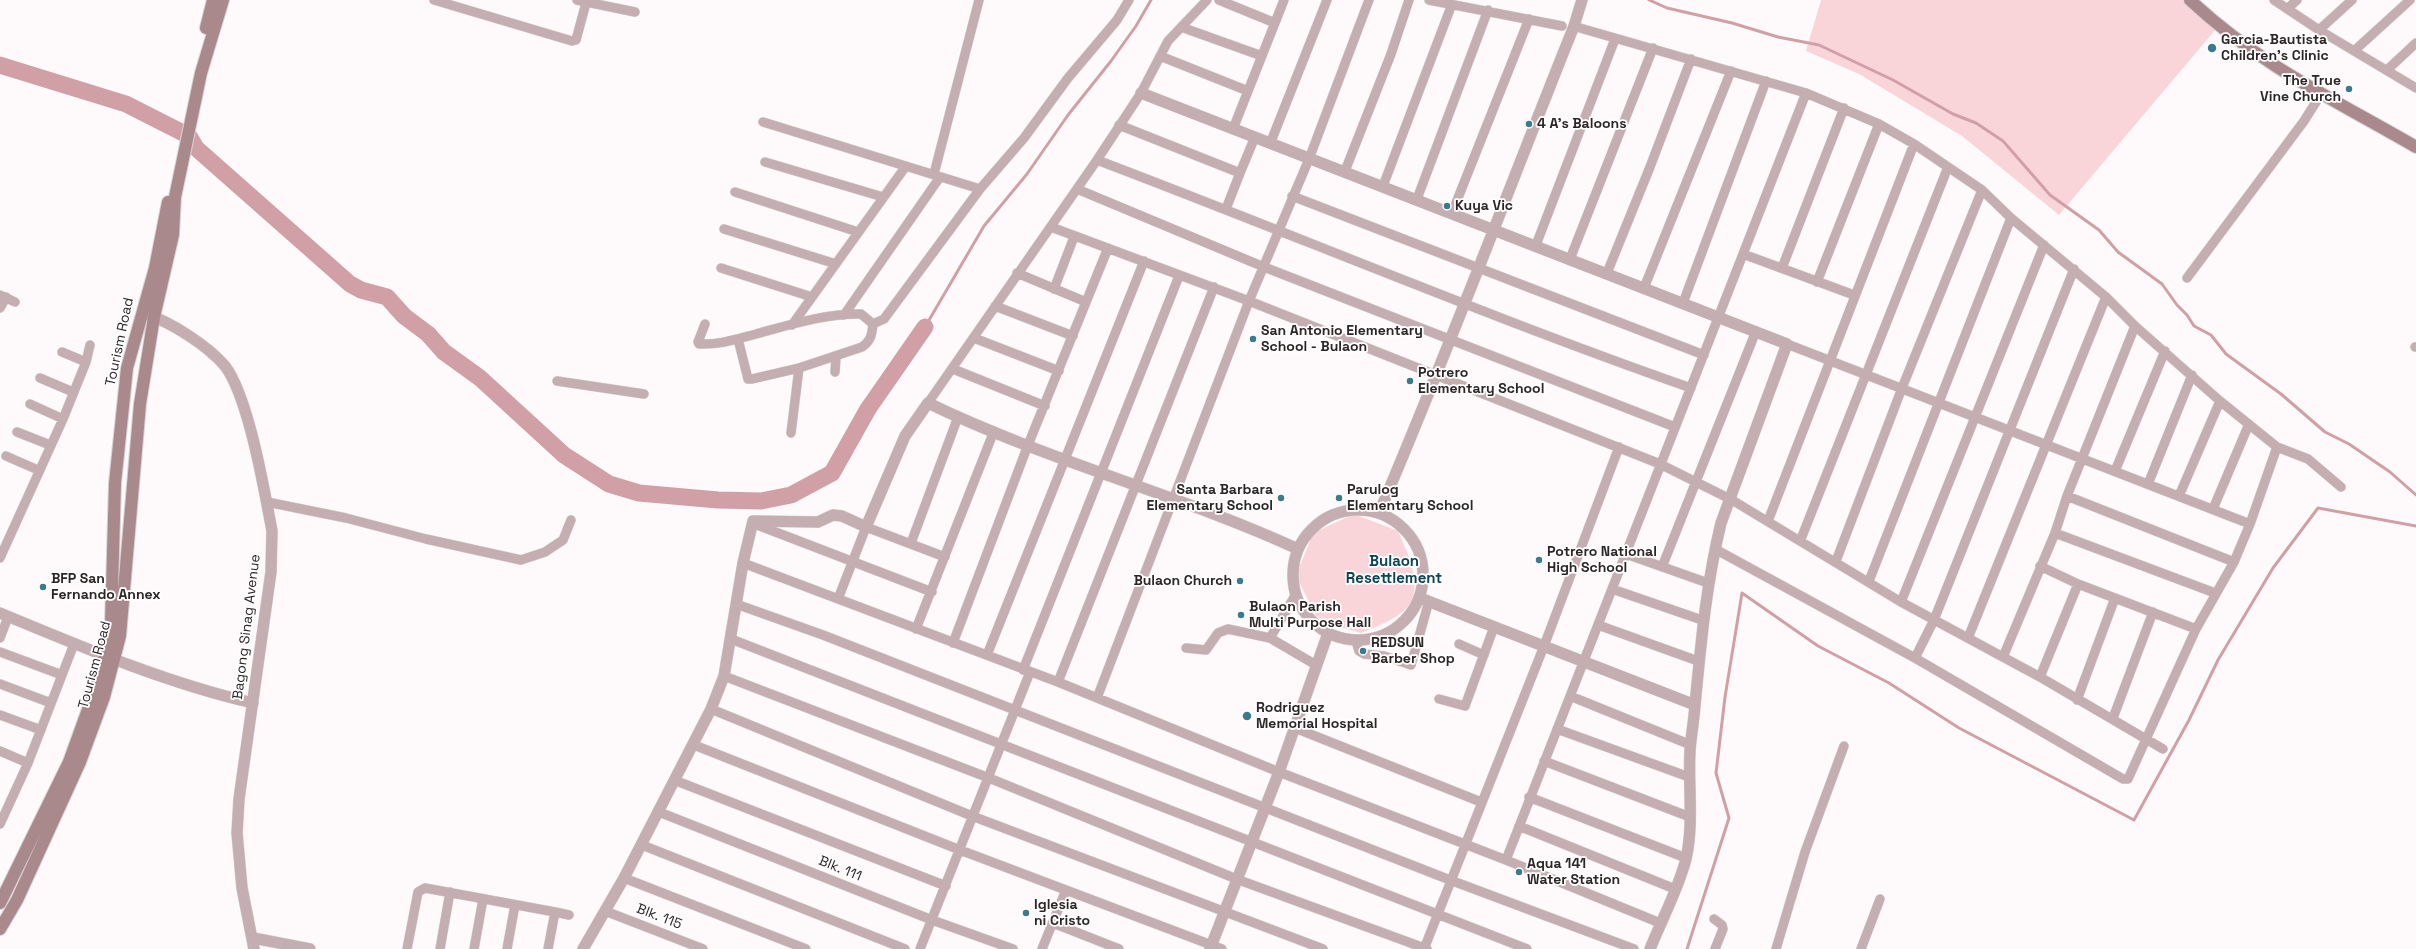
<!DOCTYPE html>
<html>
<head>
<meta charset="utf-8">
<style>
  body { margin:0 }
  canvas { display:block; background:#fefafb }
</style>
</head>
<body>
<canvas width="2416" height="949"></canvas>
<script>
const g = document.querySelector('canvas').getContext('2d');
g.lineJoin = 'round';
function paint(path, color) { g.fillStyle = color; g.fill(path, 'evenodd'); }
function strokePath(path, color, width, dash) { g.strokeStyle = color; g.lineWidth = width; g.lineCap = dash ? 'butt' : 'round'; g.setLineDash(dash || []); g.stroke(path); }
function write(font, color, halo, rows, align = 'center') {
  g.font = font + ' "Space Grotesk",sans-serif'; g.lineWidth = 3.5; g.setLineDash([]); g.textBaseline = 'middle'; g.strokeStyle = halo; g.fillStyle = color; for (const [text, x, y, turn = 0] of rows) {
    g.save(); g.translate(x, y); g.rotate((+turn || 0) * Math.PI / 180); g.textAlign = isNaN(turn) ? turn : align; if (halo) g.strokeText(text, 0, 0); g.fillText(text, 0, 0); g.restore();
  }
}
paint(new Path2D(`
  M1821,0H2183L2216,29L2059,215L1962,136L1859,74L1806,51Z
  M1354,514L1398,531C1409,557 1430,596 1397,616C1386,623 1373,628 1361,633L1336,626L1316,616L1296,576L1313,533Z`), '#f9d5da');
strokePath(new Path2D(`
  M1649,0L1667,8L1732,23L1778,37L1819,45L1893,80L1953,114L1976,123L2003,141L2050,195L2099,230L2118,252L2162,284L2177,305L2187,315L2194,326L2211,335L2226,354L2281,394L2325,432L2349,444L2390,472L2416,495
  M925,327L984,226L1027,174L1068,115L1111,61L1136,26L1151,0
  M1687,949L1729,818L1716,773L1725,697L1742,593L1818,646L1889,683L1959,728L2134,820L2189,720L2218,660L2273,568L2318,508L2416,526`), '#d1a0a7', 3);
strokePath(new Path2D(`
  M0,65L126,104L189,136L196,148L350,284L361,290L387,297L404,316L428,334L444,352L480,378L564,455L609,484L639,493L718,500L761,501L791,495L832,473L868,409L925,327`), '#d1a0a7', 17);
const minor = new Path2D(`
  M434,0L572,41L576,40L586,3
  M577,0L635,12
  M1219,0L1275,23
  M1429,0L1562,26
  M2274,0L2319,30L2416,88
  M2287,9L2297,0
  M1181,27L1262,56
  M1580,28L1806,93L1879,124L1914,144L1982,190L2011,218L2106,297L2135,326L2220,401L2277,447L2250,524L2234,562L2196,629L2128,779H2123L1915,658L1715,549
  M2319,30L2352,0
  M2354,51L2410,0
  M1160,56L1248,91
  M2387,70L2416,43
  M763,122L980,189
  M1119,125L1240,173L1255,137
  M1233,129L1284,0
  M1270,144L1327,0
  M1097,160C1295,235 1491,318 1691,388
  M765,162L883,197
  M1345,171L1391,54L1409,0
  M934,174L979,0
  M1383,186L1452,4
  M1077,189L1264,267L1675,427
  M735,192L858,232
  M1292,196L1704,355
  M1417,199L1488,10
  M1226,209L1240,173
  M1452,213L1529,19
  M1051,227L1249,301L1660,464L1732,500L1901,602L2040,677L2163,749
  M724,229L836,264
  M1536,245L1615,39
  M1743,254L1854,295
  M1570,259L1653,48
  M721,268L812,297
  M1782,268L1844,108
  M1017,273L1086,302
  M1607,273L1650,167L1691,59
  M2187,278L2304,121L2321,94
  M1817,282L1879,124
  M1644,288L1731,71
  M1054,289L1074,237
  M0,295L15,302
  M1683,303L1766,81
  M995,306L1073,336
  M0,308L6,297
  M844,315L940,177
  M705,324L698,342L699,344C719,345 737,339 756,334C789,325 827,313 861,314L873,324L884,319L980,189L1024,138L1068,78L1117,20L1129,0
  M792,325L906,166
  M974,338L1059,371
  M738,339L748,379H752L799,368L862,347C871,341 872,334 873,324
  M1787,344L2250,524
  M2415,347H2416
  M62,352L86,362
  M953,369L1045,406
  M835,372L836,357
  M40,378L73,392
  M557,381L644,394
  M928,403L1097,160L1141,93L1168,41L1207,0
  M30,404L63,419
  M17,432L50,445
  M791,433L799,368
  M2277,447L2308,459L2341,487
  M6,456L38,470
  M2115,471L2165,351
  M2148,484L2192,375
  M2067,496L2234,562
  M2179,496L2220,401
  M267,502L346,518L426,539L521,560L545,552L563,540L571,520
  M2213,509L2249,424
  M1768,521L1914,144
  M752,523L932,592
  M2055,533L2215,593
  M1801,539L1948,167
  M911,543L958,417
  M1626,554L1708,583
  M0,558L63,419L86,362L90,345
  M1836,561L1902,388L1982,190
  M743,563L1058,682L1279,772L1506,860L1660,923
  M2040,566L2078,584L2196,629
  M1662,567L1756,331
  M1869,581L2011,218
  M1612,589L1702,620
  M838,599L866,527L945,557
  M1901,602L2044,245
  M736,604L823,635L1450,880L1634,949
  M1598,625L1698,661
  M916,629L994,431
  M0,638L8,617
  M1270,638L1296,594
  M1968,638L2106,297
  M731,639L1527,949
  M1356,641L1359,651L1364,654L1384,656L1411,665L1429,601
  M953,643L1028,445L1108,248
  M1459,644L1484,655
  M1186,648L1206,650L1218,633L1228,629L1270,638L1316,665
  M0,652L62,675
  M987,655L1144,261
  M2003,657L2055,533L2067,496L2135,326
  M1915,658L1934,620L2074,269
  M1023,670L1179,276
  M724,676L989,778L1239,880L1427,949
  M2040,677L2078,584
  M1058,682L1214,287
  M0,684L51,703
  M1570,696L1691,745
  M1097,698L1249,301L1309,159L1369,0
  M1439,699L1465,706L1494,627
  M2077,700L2115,598
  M711,709L972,816L1323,949
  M0,715L41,730
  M2113,718L2153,612
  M1295,728L1481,802
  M1557,729L1689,777
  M694,745L960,850L1222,949
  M0,751L28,763
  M1544,761L1690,817
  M674,780L946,886
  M1529,797L1686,858
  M659,812L932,920L1013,949
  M0,824L28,763L74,644
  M1519,826L1675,889
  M642,845L905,949
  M1506,860L1806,93
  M624,878L806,949
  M605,911L703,949
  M555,912L569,915
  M1714,919L1722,925L1723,929L1715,949
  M1053,923L1119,949
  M407,949L418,892L425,888L555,912L548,949
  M440,949L450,892
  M474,949L483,899
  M507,949L515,905
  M920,949L1030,672
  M1042,949L1066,890
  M1424,949L1544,646L1619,447
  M1776,949L1805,852L1844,746
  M1861,949L1880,899`);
const tertiary = new Path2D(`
  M1141,93L1787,344L1721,523C1706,585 1701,643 1695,705C1694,721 1691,735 1690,751C1688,786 1694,824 1686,859C1678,890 1662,919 1650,949
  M146,314C171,322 208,346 225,366C247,395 262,478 269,515L272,531L271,572L239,799L237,833L242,888L254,949
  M1293 575a65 65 0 1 1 130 0a65 65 0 1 1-130 0Z
  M1379,513C1448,352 1509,188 1574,26L1582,0
  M1420,598L1695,705
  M0,613C82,647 166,683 253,703
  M253,938L310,949
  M583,949L624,878L711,709L724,676L743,563L753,521L818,522L833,515L842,516L866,527L905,436L928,403C1048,461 1178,494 1298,549
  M1210,949L1279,772L1327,636`);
const secondary = new Path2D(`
  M2190,0C2259,65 2335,100 2416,147
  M206,28L213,0
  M0,903L69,762L95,690L105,656L111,623L115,483L127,368L155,268L168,202
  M0,929L17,900L80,762L104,697L120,636L140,404L154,317L173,235L175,197L201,73L223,0`);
strokePath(minor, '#d8d4d5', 10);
strokePath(tertiary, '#d8d4d5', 12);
strokePath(secondary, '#d8d4d5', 14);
strokePath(minor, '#c5aeb1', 9);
strokePath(tertiary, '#c5aeb1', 11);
strokePath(secondary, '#aa898d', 12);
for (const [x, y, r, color] of [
  [2212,48,5,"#3a7b8e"],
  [2349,89,4,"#3a7b8e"],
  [1529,124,4,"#3a7b8e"],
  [1447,206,4,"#3a7b8e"],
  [1253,339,4,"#3a7b8e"],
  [1410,381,4,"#3a7b8e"],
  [1281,498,4,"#3a7b8e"],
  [1339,498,4,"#3a7b8e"],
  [1539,560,4,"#3a7b8e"],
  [1240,581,4,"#3a7b8e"],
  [43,587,4,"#3a7b8e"],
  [1241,615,4,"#3a7b8e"],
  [1363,651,4,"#3a7b8e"],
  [1247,716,5,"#3a7b8e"],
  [1519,872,4,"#3a7b8e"],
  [1026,913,4,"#3a7b8e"]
]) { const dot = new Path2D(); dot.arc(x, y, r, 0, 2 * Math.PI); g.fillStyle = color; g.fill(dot); strokePath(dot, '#fff', 1.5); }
write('bold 14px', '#2d2627', '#fff', [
  ["Garcia-Bautista",2221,40],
  ["Children's Clinic",2221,56],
  ["The True",2341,81,"right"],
  ["Vine Church",2341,97,"right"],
  ["4 A's Baloons",1537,124],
  ["Kuya Vic",1455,206],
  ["San Antonio Elementary",1261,331],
  ["School - Bulaon",1261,347],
  ["Potrero",1418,373],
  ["Elementary School",1418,389],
  ["Santa Barbara",1273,490,"right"],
  ["Elementary School",1273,506,"right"],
  ["Parulog",1347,490],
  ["Elementary School",1347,506],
  ["Potrero National",1547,552],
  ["High School",1547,568],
  ["BFP San",51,579],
  ["Fernando Annex",51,595],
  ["Bulaon Church",1232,581,"right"],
  ["Bulaon Parish",1249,607],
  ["Multi Purpose Hall",1249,623],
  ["REDSUN",1371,643],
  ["Barber Shop",1371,659],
  ["Rodriguez",1256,708],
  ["Memorial Hospital",1256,724],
  ["Aqua 141",1527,864],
  ["Water Station",1527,880],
  ["Iglesia",1034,905],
  ["ni Cristo",1034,921]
], 'left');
write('14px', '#2d2627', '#fff', [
  ["Tourism Road",120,342,-78],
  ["Bagong Sinag Avenue",247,627,-83],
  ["Tourism Road",95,665,-75],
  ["Blk. 111",840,869,22],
  ["Blk. 115",659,917,21]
]);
write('bold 15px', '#0b4452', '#fff', [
  ["Bulaon",1394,562],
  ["Resettlement",1394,579]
]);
</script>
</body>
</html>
